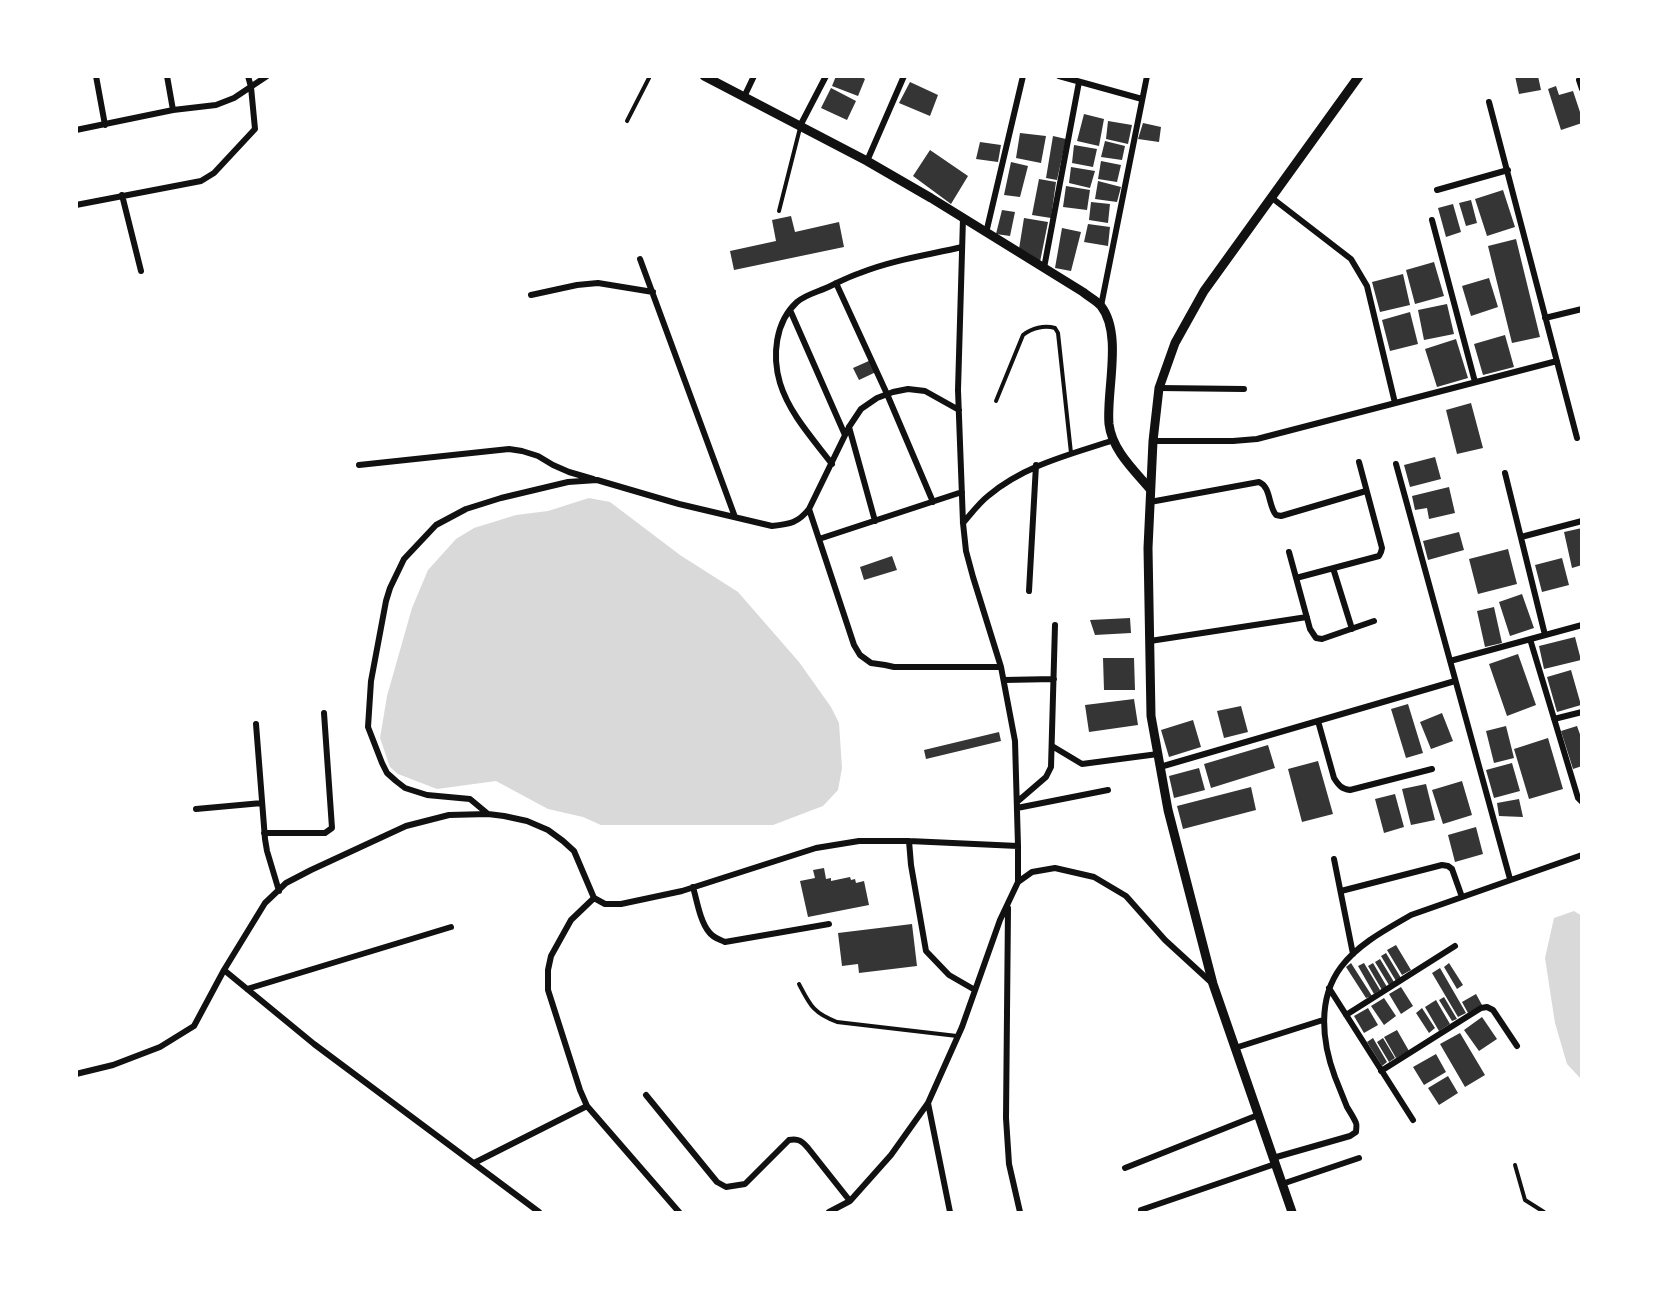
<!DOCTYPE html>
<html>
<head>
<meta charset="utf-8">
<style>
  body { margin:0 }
  #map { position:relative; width:1658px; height:1289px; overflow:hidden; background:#fff; font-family:Overpass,sans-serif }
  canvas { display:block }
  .frame { position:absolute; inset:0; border:78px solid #fff; pointer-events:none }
</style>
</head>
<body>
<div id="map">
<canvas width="1658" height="1289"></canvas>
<div class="frame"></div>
</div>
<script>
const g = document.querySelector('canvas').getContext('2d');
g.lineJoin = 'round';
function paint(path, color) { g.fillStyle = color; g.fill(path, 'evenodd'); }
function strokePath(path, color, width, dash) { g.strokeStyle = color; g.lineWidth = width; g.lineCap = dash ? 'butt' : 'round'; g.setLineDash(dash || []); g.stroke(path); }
paint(new Path2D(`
  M589,498L610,502L680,555L738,592L799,662L831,707L839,723L842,768L838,790L823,806L773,825H601L583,817L548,809L496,781L437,789L398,774L390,767L380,738L387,696L412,608L428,570L456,539L474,528L516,515L548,511Z
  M1574,911L1582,916L1581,1079L1567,1064L1555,1023L1545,958L1554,918Z`), '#d9d9d9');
paint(new Path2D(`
  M836,76H860L865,79L858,96L832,86Z
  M1515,76H1538L1541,90L1519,94Z
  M910,82L938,95L930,116L899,103Z
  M1556,86L1559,95L1573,91L1582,118V123L1561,130L1548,89Z
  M831,88L856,101L847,120L821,108Z
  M1084,114L1104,119L1099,146L1077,141Z
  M1108,121L1132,125L1128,144L1106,139Z
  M1143,123L1161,127L1159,142L1138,139Z
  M1020,133L1046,136L1041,163L1016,158Z
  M1053,136L1066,139L1057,180L1046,178Z
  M1105,141L1125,146L1122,160L1101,157Z
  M980,142L1001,145L998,162L976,159Z
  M1074,145L1097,149L1093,167L1072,163Z
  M930,150L968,176L951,204L913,176Z
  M1101,161L1121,165L1117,182L1098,179Z
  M1011,162L1028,166L1020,197L1004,195Z
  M1071,167L1095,171L1090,188L1069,183Z
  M1039,179L1056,182L1051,218L1032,215Z
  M1098,181L1121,187L1117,202L1095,199Z
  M1066,186L1090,190L1087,210L1063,207Z
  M1503,190L1515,227L1487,236L1475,199Z
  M1471,200L1477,223L1466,226L1459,203Z
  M1091,202L1110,204L1108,223L1089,220Z
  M1453,204L1461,232L1446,237L1438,208Z
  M1002,210L1015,212L1010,236L996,234Z
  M791,216L795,232L839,222L844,247L734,270L730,251L776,241L772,220Z
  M1024,218L1048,222L1040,262L1019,249Z
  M1088,224L1110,227L1108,246L1084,242Z
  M1062,228L1081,232L1071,271L1055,268Z
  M1516,239L1540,337L1512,343L1488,246Z
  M1434,262L1444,296L1415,304L1406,270Z
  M1403,274L1410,305L1380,312L1372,282Z
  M1489,278L1498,307L1471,316L1462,286Z
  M1447,304L1454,334L1424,340L1418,310Z
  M1410,312L1418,344L1390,351L1382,320Z
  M1505,335L1514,367L1483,375L1474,344Z
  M1456,339L1468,378L1437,387L1425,349Z
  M871,360L876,372L859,380L853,368Z
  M1471,403L1483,448L1457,454L1446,410Z
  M1435,457L1441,479L1410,487L1404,465Z
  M1449,487L1455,513L1429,519L1427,508L1415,510L1412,496Z
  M1582,528V565L1572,568L1564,532Z
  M1459,532L1464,550L1428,560L1423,541Z
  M1508,549L1517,584L1478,594L1469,559Z
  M892,556L897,570L864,580L860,567Z
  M1562,558L1569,585L1542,592L1535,565Z
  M1522,594L1534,628L1510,636L1499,602Z
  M1494,607L1502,643L1485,647L1477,611Z
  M1130,618L1131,633L1095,635L1090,620Z
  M1575,637L1581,660L1544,669L1539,646Z
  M1518,654L1536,705L1507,716L1489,664Z
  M1103,658H1134L1135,690H1104Z
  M1571,670L1581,705L1557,712L1547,677Z
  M1134,699L1138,725L1089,732L1085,705Z
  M1408,704L1423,753L1406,758L1391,709Z
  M1241,706L1248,732L1224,738L1217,711Z
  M1442,713L1453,741L1431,749L1420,722Z
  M1193,720L1201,747L1169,757L1161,730Z
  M1506,726L1514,758L1494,763L1486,731Z
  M1577,726L1582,740V766L1573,769L1561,731Z
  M999,732L1001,741L926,759L924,750Z
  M1548,738L1563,789L1529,799L1514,749Z
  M1268,745L1275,768L1211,788L1204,764Z
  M1318,761L1333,814L1302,822L1288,769Z
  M1512,763L1520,791L1494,798L1486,770Z
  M1199,768L1205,790L1174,798L1169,776Z
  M1462,781L1472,815L1443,824L1432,790Z
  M1426,784L1435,820L1411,825L1402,789Z
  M1251,787L1256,810L1183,829L1177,806Z
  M1395,794L1404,827L1384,833L1375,799Z
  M1519,799L1523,817L1499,816L1497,803Z
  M1476,827L1483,854L1455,862L1448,835Z
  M824,868L826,879L831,878V881L850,877L851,880L855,879L856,883L864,881L869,905L808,917L800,881L815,878L813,870Z
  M912,924L917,966L859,973L858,964L842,966L838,933Z
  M1396,945L1411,970L1402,975L1387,950Z
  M1386,953L1401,978L1396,981L1381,956Z
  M1380,959L1394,982L1389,985L1375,962Z
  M1351,963L1372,996L1366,998L1346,967Z
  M1364,963L1380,990L1374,994L1358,966Z
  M1373,963L1387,987L1382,990L1368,966Z
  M1449,963L1463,985L1457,989L1444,967Z
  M1440,968L1466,1013L1458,1017L1432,973Z
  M1401,987L1413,1006L1401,1014L1389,994Z
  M1476,994L1482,1005L1468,1013L1462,1002Z
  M1444,997L1457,1019L1452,1021L1439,1000Z
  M1384,998L1396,1016L1384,1025L1371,1006Z
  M1436,1000L1450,1024L1439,1031L1425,1007Z
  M1368,1008L1378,1025L1364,1033L1354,1016Z
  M1422,1008L1435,1028L1429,1033L1416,1013Z
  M1482,1017L1497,1039L1479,1051L1464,1030Z
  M1397,1030L1409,1051L1396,1058L1384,1037Z
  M1460,1033L1485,1075L1465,1087L1440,1044Z
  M1373,1038L1387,1062L1382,1066L1367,1042Z
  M1383,1038L1395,1058L1389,1062L1377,1042Z
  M1436,1054L1446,1072L1424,1085L1413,1067Z
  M1448,1076L1458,1093L1439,1105L1428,1088Z`), '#353535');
strokePath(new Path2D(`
  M627,121L650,76
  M779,211L800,128
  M996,401L1023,335C1032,328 1044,325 1055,328L1058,333L1071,453
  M799,984C810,1005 813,1013 837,1022L957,1036
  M1515,1165L1525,1200L1544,1212`), '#111', 4);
strokePath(new Path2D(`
  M96,76L105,125
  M167,76L173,110
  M1059,76L1142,99
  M1579,80L1582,89
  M744,97L754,76
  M1489,102L1577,438
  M800,126L826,76
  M76,130L173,110L216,105L234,98L267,76
  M867,161L904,76
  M1437,190L1508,170
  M122,195L141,271
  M1272,198L1351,259L1367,286L1395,403
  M76,205L201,181L214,173L255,129L251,87L248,76
  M963,218L958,390L963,523L966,551L973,577L1001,667L1015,741L1018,846V882
  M1432,220L1475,382
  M986,233L1023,76
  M640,259L735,517
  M1044,268L1079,82
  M836,283L887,394L933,502
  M531,295L577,285L598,283L653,292
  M1101,306L1147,76
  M790,310L845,435
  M1545,318L1582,309
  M1159,388L1244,389
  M849,427L875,521
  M1153,441H1233L1257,439L1557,361
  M832,464C813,439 789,413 780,383C772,356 775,322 797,302C805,295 817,292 826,288C837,283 848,277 860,273C892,260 928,255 962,247
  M1396,464L1510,879
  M359,465L509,449L522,451L538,456L553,465L569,472L593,479
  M1505,473L1545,635
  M1150,502L1259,482C1271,487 1268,505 1276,515L1281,516L1366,491
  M809,509L854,645L860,655L871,663L885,665L894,667H1001
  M963,523C971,514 979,503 988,496C1025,465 1069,455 1114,440
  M1521,537L1582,521
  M819,539L962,492
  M1289,552L1310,629L1316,638L1322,639L1374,621
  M1333,568L1352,629
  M1296,578L1379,556L1381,552L1382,548L1359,462
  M1029,591L1036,465
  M1530,639L1578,798L1582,802
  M1150,641L1307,617
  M1450,661L1582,625
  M1004,680L1054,679
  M1554,719L1582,712
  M1318,721L1334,778C1339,786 1342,789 1350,790L1432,769
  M256,724L265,839L267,851L279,891
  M1052,746L1082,764L1158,754
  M1160,767L1455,681
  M1017,802L1046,777L1051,767L1055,625
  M1017,808L1108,790
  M196,809L262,803
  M488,814L470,799L427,795L405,788L396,781L387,773L382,763L368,727L371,681L386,601L390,588L404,559L436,525L466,509L501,498L568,482L597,480L679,504L772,526C790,524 798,523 809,509L849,427L861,409L877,398L893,392L908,389L925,391L959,410
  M264,833H325L332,828L324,713
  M909,841L911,865L926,951L949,975L975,990
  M1334,859L1353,954
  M693,887C697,901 700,921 709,932C713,938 719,939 725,942L829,924
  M1341,891L1442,865L1448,866L1452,869L1462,897
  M594,898L571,920L551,956L548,970V990L580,1090L587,1106L679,1212
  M1008,908L1006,1118L1009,1164L1020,1212
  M224,970L314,1044L539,1212
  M1329,988L1413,1120
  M247,989L451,927
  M1346,1015L1455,946
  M1235,1048L1323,1020
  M1381,1071L1481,1008L1487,1007L1493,1010L1517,1046
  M76,1074L113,1065L160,1047L194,1026L224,970L265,903L286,883L311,870L406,826L449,815L488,814L504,816L527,821L548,830L563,841L574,851L594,898L605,904H621L682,891L816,848L859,841H909L1018,846
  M646,1095L717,1182L726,1187L745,1184L789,1140C798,1138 802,1141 808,1148L850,1201
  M928,1103L950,1212
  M1273,1158L1350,1136L1356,1132C1356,1130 1357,1125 1356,1123C1354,1118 1350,1112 1347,1107C1343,1097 1339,1087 1335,1077C1322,1042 1317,999 1341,967C1358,944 1387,929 1411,915L1582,855
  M474,1163L587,1106
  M1125,1168L1258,1115
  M1282,1184L1359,1158
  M1141,1210L1275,1164
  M829,1212L850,1201L891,1155L928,1103L962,1027L1000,920L1018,882L1032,872L1055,868L1094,877L1126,896L1165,940L1213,984`), '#111', 6);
strokePath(new Path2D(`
  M704,76L867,161L931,198L1083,292C1089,297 1097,301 1101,306C1123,334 1106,391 1109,424C1112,450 1134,470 1150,489
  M1292,1212L1213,984L1168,810L1151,716L1148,548L1153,441L1159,388L1175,343L1204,291L1359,76`), '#111', 9);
</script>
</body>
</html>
